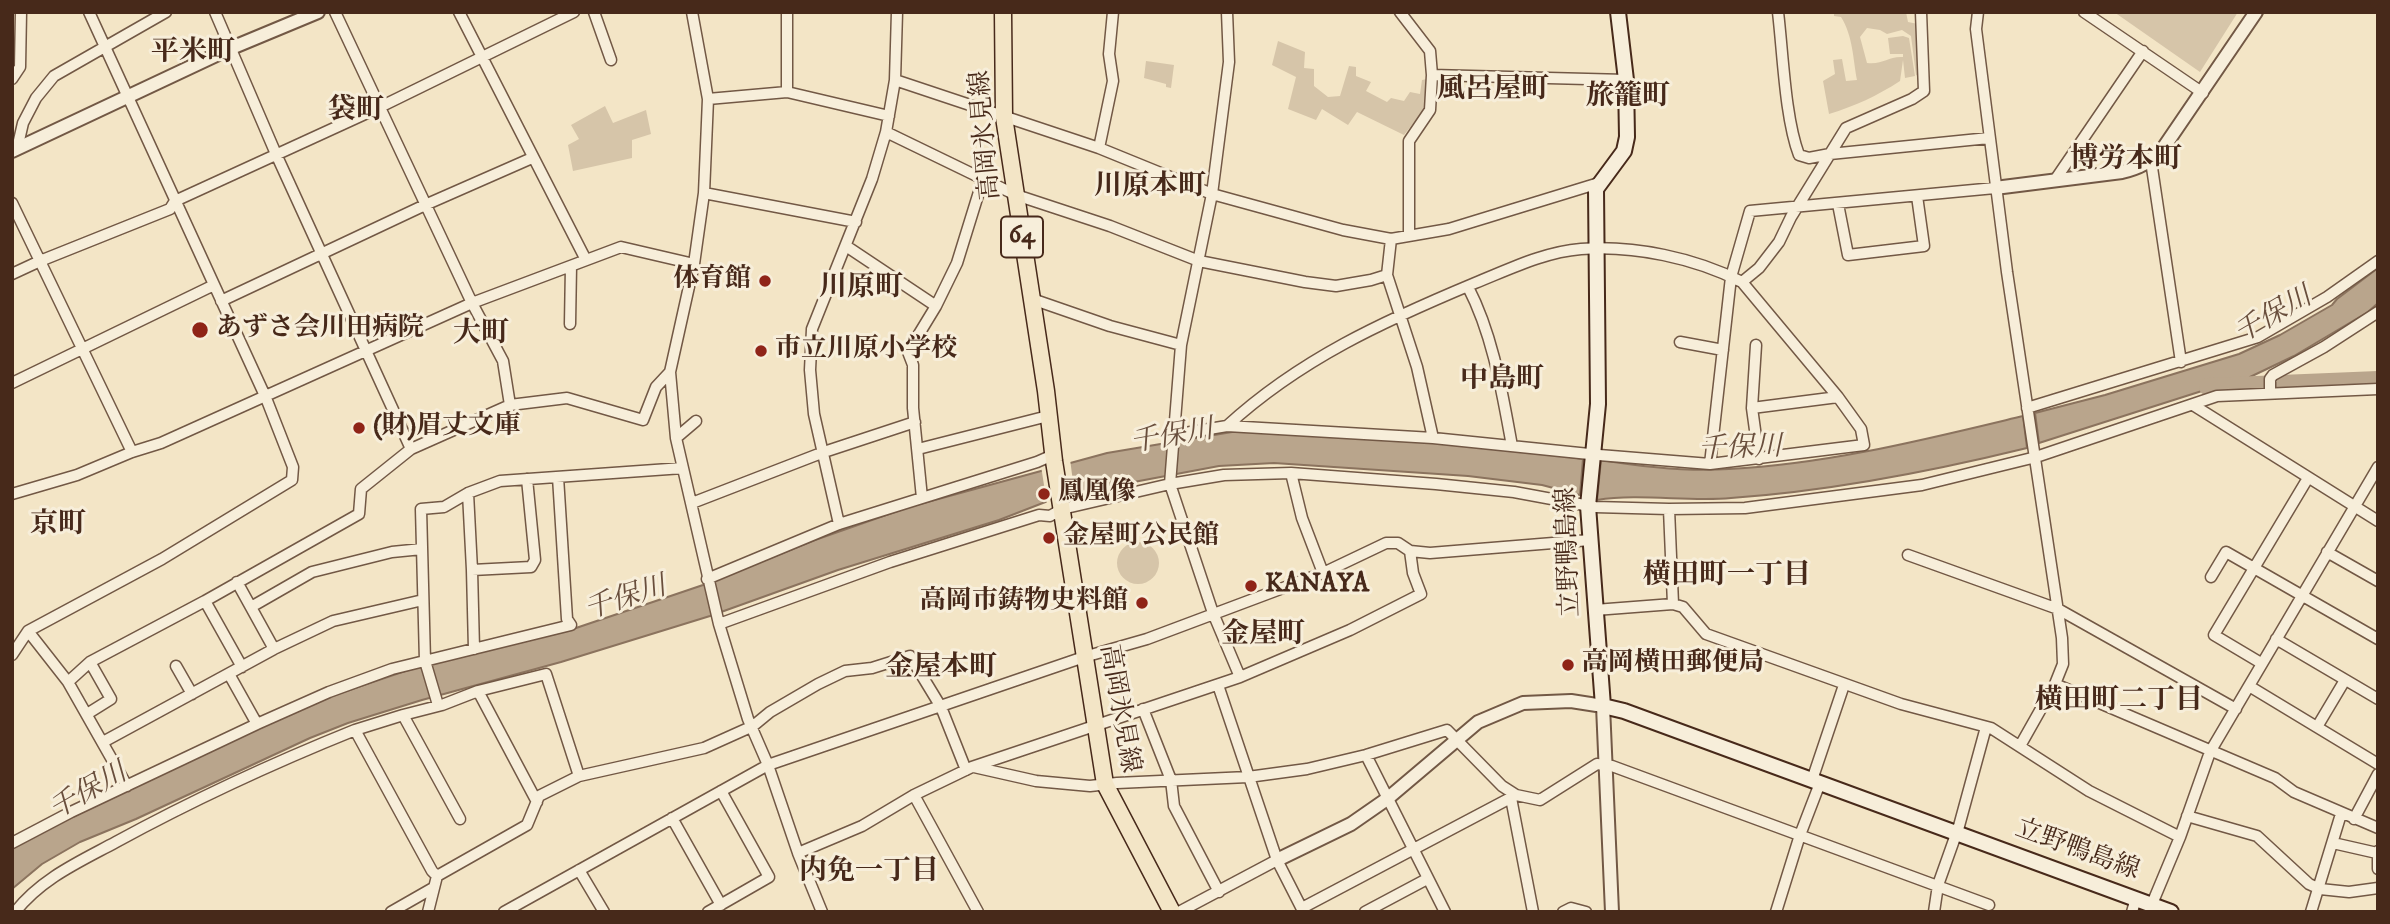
<!DOCTYPE html>
<html>
<head>
<meta charset="utf-8">
<style>
  body { margin:0 }
  #map { position:relative; width:2390px; height:924px; overflow:hidden; background:#f3e5c6; font-family:"IM FELL DW Pica",serif }
  canvas { display:block }
  .frame { position:absolute; inset:0; border:14px solid #47291a; pointer-events:none }
</style>
</head>
<body>
<div id="map">
<canvas width="2390" height="924"></canvas>
<div class="frame"></div>
</div>
<script>
const g = document.querySelector('canvas').getContext('2d');
g.lineJoin = 'round';
function paint(path, color) { g.fillStyle = color; g.fill(path, 'evenodd'); }
function strokePath(path, color, width, dash) { g.strokeStyle = color; g.lineWidth = width; g.lineCap = dash ? 'butt' : 'round'; g.setLineDash(dash || []); g.stroke(path); }
function write(font, color, halo, rows, align = 'center') {
  g.font = font + ' "IM FELL DW Pica","Noto Serif JP",serif'; g.lineWidth = 6; g.setLineDash([]); g.textBaseline = 'middle'; g.strokeStyle = halo; g.fillStyle = color; for (const [text, x, y, turn = 0] of rows) {
    g.save(); g.translate(x, y); g.rotate((+turn || 0) * Math.PI / 180); g.textAlign = isNaN(turn) ? turn : align; if (halo) g.strokeText(text, 0, 0); g.fillText(text, 0, 0); g.restore();
  }
}
paint(new Path2D(`
  M1834,12H1906L1908,22L1918,24L1920,77L1916,75L1911,36L1902,30L1887,34L1880,30L1867,28L1860,37L1867,63C1883,65 1888,56 1903,57V54H1890L1888,38L1903,36L1909,38L1915,76L1905,78L1903,60L1900,81C1877,96 1855,106 1829,114L1823,81L1835,74L1833,60L1842,59L1846,81L1857,80C1853,59 1853,36 1841,17L1834,16Z
  M2114,12H2238L2200,72Z
  M1278,41L1305,52L1304,68L1314,69V86L1328,97L1340,96L1349,66L1356,67V76L1371,82L1366,91L1387,102L1391,98L1404,101L1410,92L1420,94L1422,80L1427,79L1426,107L1404,135L1357,112L1348,125L1322,109L1316,120L1288,109L1296,77L1272,65Z
  M1146,61L1174,65L1171,88L1166,87V84L1144,78Z
  M605,106L613,123L646,110L651,134L632,140V158L573,171L568,145L579,139L571,125Z
  M1117 563a21 21 0 1 1 42 0a21 21 0 1 1-42 0Z`), '#d6c5a9');
const water = new Path2D(`
  M2378,268V303L2368,312L2294,356L2250,377L2247,383L2207,393L2205,390L2039,443L2035,413L2105,395L2239,354L2280,335L2332,305L2337,299Z
  M2023,416L2027,448C1929,472 1832,491 1731,498C1688,502 1640,493 1597,500L1601,460C1643,467 1686,472 1729,469C1828,464 1927,439 2023,416Z
  M1257,430L1297,431L1532,451L1583,459L1580,495L1542,485L1468,476L1274,463L1219,466L1086,491L1048,501L999,520L838,570L710,616L561,662L422,700L348,723L310,738L136,819L80,842L42,864L12,889V847L20,842L311,703L417,667L576,628L703,585L815,540L909,507L1107,453L1232,432Z`);
paint(water, '#b9a58c');
strokePath(water, '#8b735e', 2);
paint(new Path2D(`
  M1070,459L1075,497L1047,504L1041,466Z`), '#f3e5c6');
strokePath(new Path2D(`
  M2208,387L2378,380`), '#b9a58c', 18);
const minor = new Path2D(`
  M215,12L276,154L411,449
  M335,12L472,303L503,361L510,405
  M459,12L586,260
  M594,12L611,60
  M692,12L708,99L704,193L694,264L670,372L676,438L719,624L748,719L768,765L798,853L822,912
  M787,12V92
  M1227,12L1229,62L1212,194L1181,345L1170,484L1213,613L1240,677
  M1400,12L1430,51L1432,75L1430,110L1409,141V236
  M1778,12C1783,54 1785,118 1799,155L1809,158L1830,154L1989,138
  M1978,12L1976,29L2007,272L2062,638L2063,664L2055,684L2020,746
  M2084,12L2203,93
  M1432,75L1626,80
  M12,79L20,67L21,12
  M895,80L1099,148L1212,194L1343,230L1391,239L1449,229L1599,183
  M708,99L787,92L889,116
  M886,132L1016,195L1110,226L1199,261L1305,282L1336,286L1371,280L1387,275
  M1099,148L1113,81L1109,54L1113,12
  M17,149L23,123L36,98L54,76L166,12
  M2151,161L2181,362
  M2055,180L2143,51
  M704,193L856,222
  M12,203L132,452
  M1838,204L1848,255L1924,246L1917,196
  M1391,239L1387,275L1417,367L1433,438
  M846,246L936,306
  M12,274L40,261L170,209L175,201L378,108L574,12
  M1742,282L1838,397
  M1468,287C1493,335 1502,392 1512,446
  M1032,299L1110,326L1181,345
  M221,301L425,205L532,158
  M570,324L571,266
  M1680,342L1723,350
  M1756,345L1752,408L1759,459
  M12,383L214,285
  M2270,393V379L2273,375L2324,347L2378,312
  M2193,405L2378,521
  M2027,408L2258,337L2327,297L2378,261
  M1227,426C1300,359 1384,321 1475,283C1510,269 1544,252 1581,249C1634,245 1695,258 1742,282L1759,268L1779,242L1791,217L1846,128L1912,99L1924,91L1921,12
  M1173,435L1227,426L1433,438L1599,455L1710,464L1864,445L1861,429L1838,397L1752,408
  M676,438L696,421
  M918,449L1048,416
  M1710,464L1731,277L1750,211L1995,188
  M1291,473L1302,518L1323,573
  M468,493L472,570L531,567L535,560L527,479
  M12,494L77,475L132,452L161,443L472,303L621,247L694,264
  M922,498L913,408V365L908,352L936,306L957,263L983,179
  M692,503L824,452L915,422
  M1669,509L1673,604
  M839,524L814,414L810,370L812,329L872,179L886,132L895,80L897,12
  M2327,552L2378,581
  M1908,555L2058,609L2236,709
  M472,570L474,649
  M2211,577L2226,552L2378,639
  M707,579L839,524L1037,462L1053,455
  M237,582L274,649
  M205,601L242,667
  M251,607L312,572L392,552L422,549
  M1595,610L1673,604L1683,607L1706,634L1901,704L1991,728L2089,791L2180,837
  M719,624L890,562L1039,515L1050,516L1062,509L1170,484L1224,475L1291,473L1436,484L1514,492L1595,507L1669,509L1745,508L1922,485L2036,457L2217,396L2378,389
  M28,631L68,682L127,786
  M2276,639L2378,699
  M12,655L28,631L162,559L292,480L293,467L266,398L89,12
  M2261,663L2214,635L2308,478
  M176,666L192,694
  M229,674L257,724L329,692L392,669L571,625L567,619L558,477
  M68,682L90,662L205,601L359,514L361,489L411,449L510,405L567,398L643,420L656,387L670,372
  M2055,684L2275,778L2294,792L2378,828
  M1218,685L1277,860L1303,911
  M2249,686L2378,764
  M438,705L425,661L421,509L444,507L468,493L500,481L683,468
  M1143,709L1171,780L1174,806L1219,892
  M87,714L111,699L90,662
  M403,715L355,730L432,871L437,876
  M2317,727L2345,680
  M103,742L274,649L333,621L423,600
  M1366,755L1445,912
  M974,767L1036,781L1090,786L1117,783L1248,777L1307,769L1366,755L1447,730L1502,786L1516,795
  M1812,780L1844,685
  M914,795L978,912
  M1511,798L1533,912
  M537,802L478,691L546,674L579,776
  M2187,816L2257,836L2309,884L2320,889L2349,892L2378,888
  M672,818L721,905
  M460,819L403,715L442,705L478,691
  M2354,819L2378,774
  M12,843L71,812L257,724
  M2333,843L2377,853
  M2378,851V869
  M798,853L862,826L914,795L972,767L1240,677L1350,630L1421,594L1413,573L1410,551
  M579,870L604,912
  M2152,904L2180,837L2210,752L2378,467
  M1302,908L1516,795L1540,800L1597,764L1612,766L1989,905
  M15,912C42,878 79,862 116,842C193,800 273,763 355,730
  M391,912L433,888
  M428,912L437,876L527,825L539,796L579,776L704,748L753,726L770,712L818,684L845,671L872,668L910,656L941,707L966,770
  M504,912L768,765L1084,657L1147,639L1323,573L1386,543H1398L1410,551L1430,553L1590,540
  M708,912L769,877L721,791
  M1179,912L1277,860
  M1365,912L1427,879
  M1563,912L1571,908L1586,912
  M1776,912L1800,835L1820,783
  M1934,912L1938,885L1959,826L1986,727
  M2132,912L2136,898
  M2311,912L2341,814`);
const tertiary = new Path2D(`
  M12,151L229,49L318,12
  M1995,188L2122,172C2139,168 2150,162 2162,150L2256,12
  M1277,860L1351,824L1387,799L1478,722L1523,703L1571,701L1603,706L1612,912`);
const secondary = new Path2D(`
  M1618,12L1626,80L1627,137L1624,151L1596,189L1598,404L1588,506L1603,706L1624,711L2171,912`);
const primary = new Path2D(`
  M1003,12L1004,117L1046,391L1054,461L1105,784L1172,912`);
strokePath(minor, '#725845', 13);
strokePath(tertiary, '#725845', 16);
strokePath(secondary, '#47291a', 18);
strokePath(primary, '#47291a', 19);
strokePath(minor, '#f7eeda', 10);
strokePath(tertiary, '#f7eeda', 12);
strokePath(secondary, '#f7eeda', 14);
strokePath(primary, '#f3e5c6', 16);
for (const [x, y, r, color] of [
  [765,281,7,"#8f2418"],
  [200,330,9,"#8f2418"],
  [761,351,7,"#8f2418"],
  [359,428,7,"#8f2418"],
  [1044,494,7,"#8f2418"],
  [1049,538,7,"#8f2418"],
  [1251,586,7,"#8f2418"],
  [1142,603,7,"#8f2418"],
  [1568,665,7,"#8f2418"]
]) { const dot = new Path2D(); dot.arc(x, y, r, 0, 2 * Math.PI); g.fillStyle = color; g.fill(dot); strokePath(dot, '#f7eeda', 2.5); }
for (const [x, y, w] of [
  [1022,237,42]
]) { const box = new Path2D(); box.roundRect(x - w / 2, y - 20.5, w, 41, 5); g.fillStyle = '#f7eeda'; g.fill(box); strokePath(box, '#47291a', 2); }
write('bold 24px', '#47291a', null, [
  ["64",1022,237]
]);
write('26px', '#47291a', '#f7eeda', [
  ["高岡氷見線",987,135,-95],
  ["立野鴨島線",1570,552,-92],
  ["高岡氷見線",1118,709,80],
  ["立野鴨島線",2077,851,20]
]);
write('bold 26px', '#47291a', '#f7eeda', [
  ["体育館",751,281,"right"],
  ["あずさ会川田病院",216,330],
  ["市立川原小学校",775,351],
  ["(財)眉丈文庫",373,428],
  ["鳳凰像",1058,494],
  ["金屋町公民館",1063,538],
  ["KANAYA",1265,586],
  ["高岡市鋳物史料館",1128,603,"right"],
  ["高岡横田郵便局",1582,665]
], 'left');
write('bold 28px', '#47291a', '#f7eeda', [
  ["平米町",193,54],
  ["風呂屋町",1493,91],
  ["旅籠町",1628,98],
  ["袋町",356,112],
  ["博労本町",2126,161],
  ["川原本町",1150,188],
  ["川原町",861,289],
  ["大町",481,335],
  ["中島町",1502,381],
  ["京町",58,526],
  ["横田町一丁目",1727,577],
  ["金屋町",1263,636],
  ["金屋本町",941,669],
  ["横田町二丁目",2119,702],
  ["内免一丁目",869,873]
]);
write('italic 28px', '#694e3c', '#f7eeda', [
  ["千保川",2274,317,-30],
  ["千保川",1172,438,-10],
  ["千保川",1740,450,-2],
  ["千保川",626,600,-18],
  ["千保川",89,793,-30]
]);
</script>
</body>
</html>
